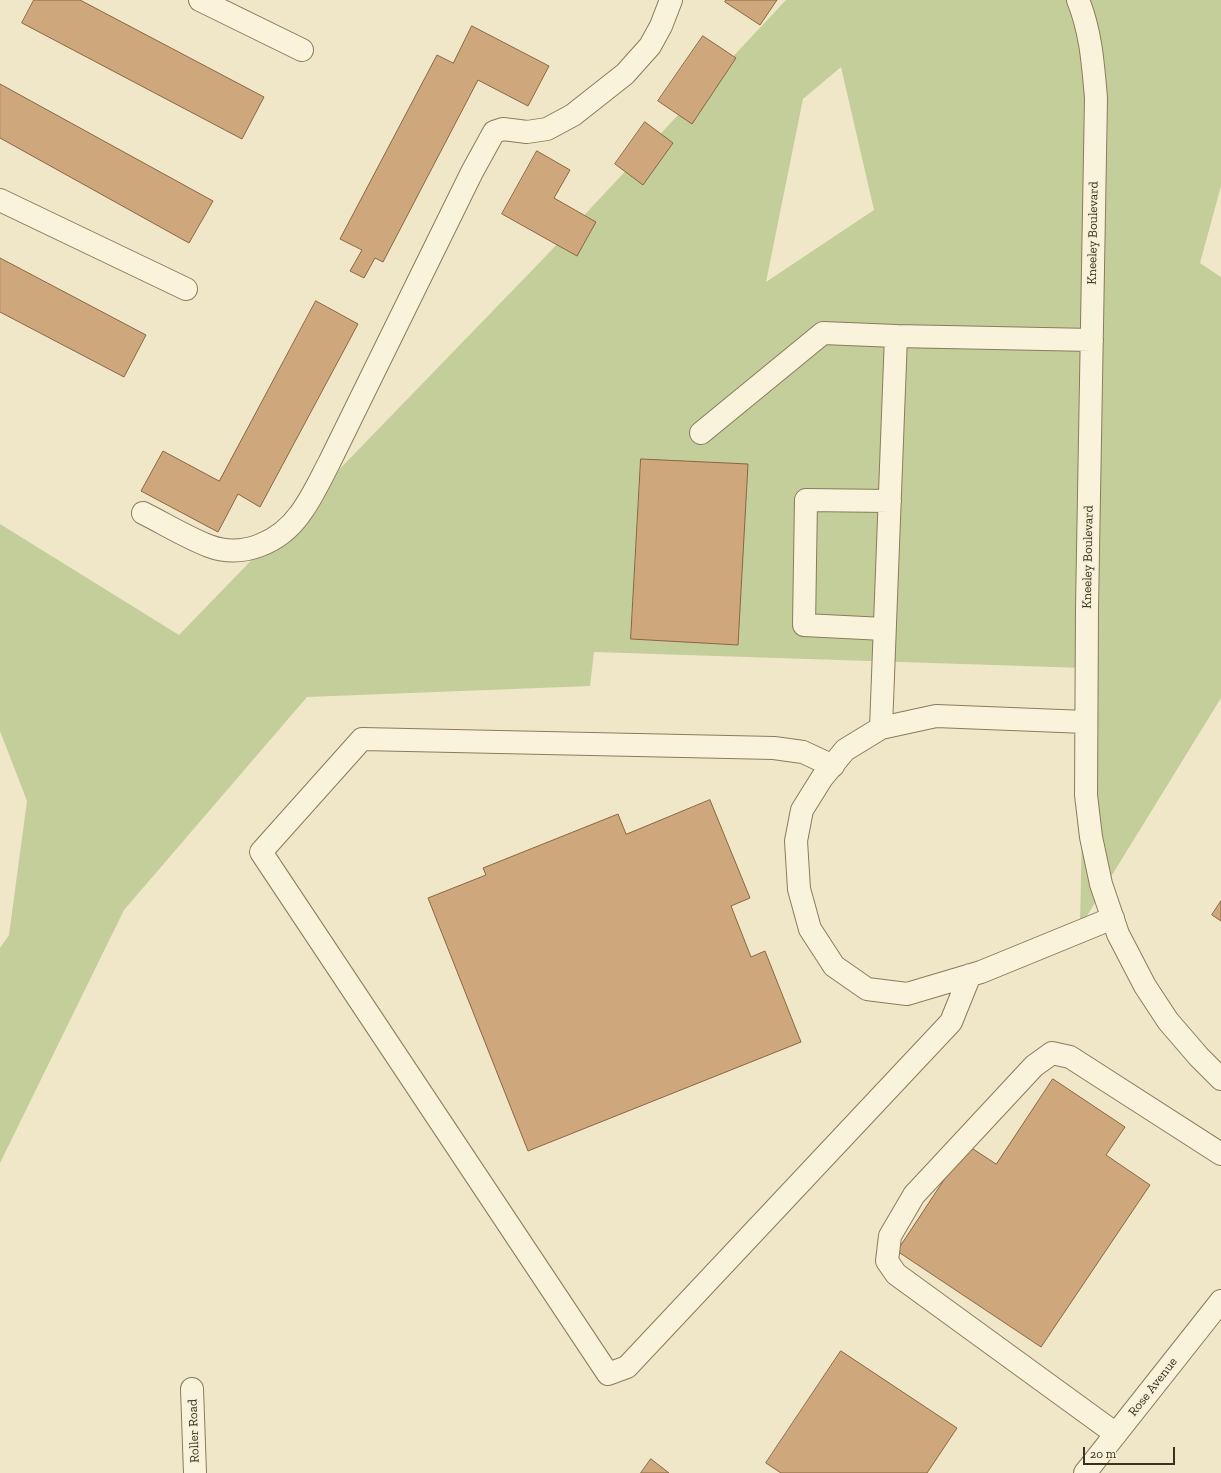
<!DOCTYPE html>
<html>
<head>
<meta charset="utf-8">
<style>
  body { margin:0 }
  #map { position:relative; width:1221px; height:1473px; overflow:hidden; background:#efe7c7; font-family:"Zilla Slab",serif }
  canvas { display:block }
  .scale { position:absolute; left:1083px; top:1447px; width:92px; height:18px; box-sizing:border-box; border:2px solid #3c3020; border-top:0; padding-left:5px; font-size:12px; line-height:14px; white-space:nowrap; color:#3c3020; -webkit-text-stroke:3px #f6f1d7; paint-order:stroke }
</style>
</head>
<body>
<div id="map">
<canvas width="1221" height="1473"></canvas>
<div class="scale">20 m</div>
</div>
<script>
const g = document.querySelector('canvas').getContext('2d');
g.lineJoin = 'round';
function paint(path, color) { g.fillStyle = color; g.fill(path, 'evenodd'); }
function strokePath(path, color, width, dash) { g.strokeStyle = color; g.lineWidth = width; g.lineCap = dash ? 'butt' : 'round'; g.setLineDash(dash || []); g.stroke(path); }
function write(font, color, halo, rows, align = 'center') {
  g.font = font + ' "Zilla Slab",serif'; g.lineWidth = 3.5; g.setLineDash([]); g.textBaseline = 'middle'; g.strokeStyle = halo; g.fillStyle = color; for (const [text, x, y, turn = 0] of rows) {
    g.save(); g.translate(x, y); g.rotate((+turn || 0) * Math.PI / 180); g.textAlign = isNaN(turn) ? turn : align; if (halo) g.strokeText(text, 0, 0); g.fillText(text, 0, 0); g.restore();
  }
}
paint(new Path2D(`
  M786,0H1221V186L1200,263L1221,277V698L1080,927L1085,668L594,652L590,686L307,697L124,910L0,1163V948L9,935L27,801L0,731V524L179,635L544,258ZM841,67L874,210L766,282L803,99Z`), '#c3ce9a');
const building = new Path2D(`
  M34,0H80L264,97L242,139L22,23Z
  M726,0H777L760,25L725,2Z
  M472,26L549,66L528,106L478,80L383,262L375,258L364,278L350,271L362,250L340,239L437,55L453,63Z
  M703,36L736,58L692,124L658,101Z
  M0,84L213,201L189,243L0,138Z
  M645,122L673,143L643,185L615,164Z
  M537,151L570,170L554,198L596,222L577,256L502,214Z
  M0,258L146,335L124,377L0,312Z
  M316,301L358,324L260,507L238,494L218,532L141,491L163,451L219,481Z
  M641,459L748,464L738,645L631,639Z
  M710,800L750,898L731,906L751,957L765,951L801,1042L528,1151L428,898L486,875L483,868L618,814L626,834Z
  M1221,901V921L1212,915Z
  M1053,1079L1125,1127L1106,1155L1150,1185L1041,1347L897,1251L967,1145L996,1164Z
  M841,1351L957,1428L927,1473H781L766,1463Z
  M651,1459L669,1473H641Z`);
paint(building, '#cea77c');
strokePath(building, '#8b6641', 1);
const minor = new Path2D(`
  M200,0L302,50
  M1078,0C1091,32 1093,64 1096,98L1087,608L1086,795L1091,837L1101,884L1118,934L1145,986L1168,1021L1199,1057L1221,1079
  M0,200L186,289
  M701,433L823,333L896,336
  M143,513C165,524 186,537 209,546C243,559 280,542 300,514C312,498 320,480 329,463L472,172L494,132L503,129L527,132L547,129L573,115L625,74L650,46L661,26L671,0
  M884,629L804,625L806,500L890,501
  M1086,722L936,716L881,728L845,750L822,778L802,810L796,841L799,889L810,929L834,966L867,989L907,994L981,972L1113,918
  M881,728L896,336L1092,340
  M833,766L803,752L774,748L362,739L261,852L608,1374L627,1367L951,1022L970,975
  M192,1389L195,1473
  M1116,1434L896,1274L887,1261L890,1236L914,1195L1034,1066L1052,1053L1070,1057L1221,1154
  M1085,1473L1221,1301`);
strokePath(minor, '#8c7a5c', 24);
strokePath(minor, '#faf3db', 22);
write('13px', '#3c3020', '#f6f1d7', [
  ["Kneeley Boulevard",1093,233,-89],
  ["Kneeley Boulevard",1088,557,-89],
  ["Rose Avenue",1153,1387,-52],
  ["Roller Road",194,1431,-92]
]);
</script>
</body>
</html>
